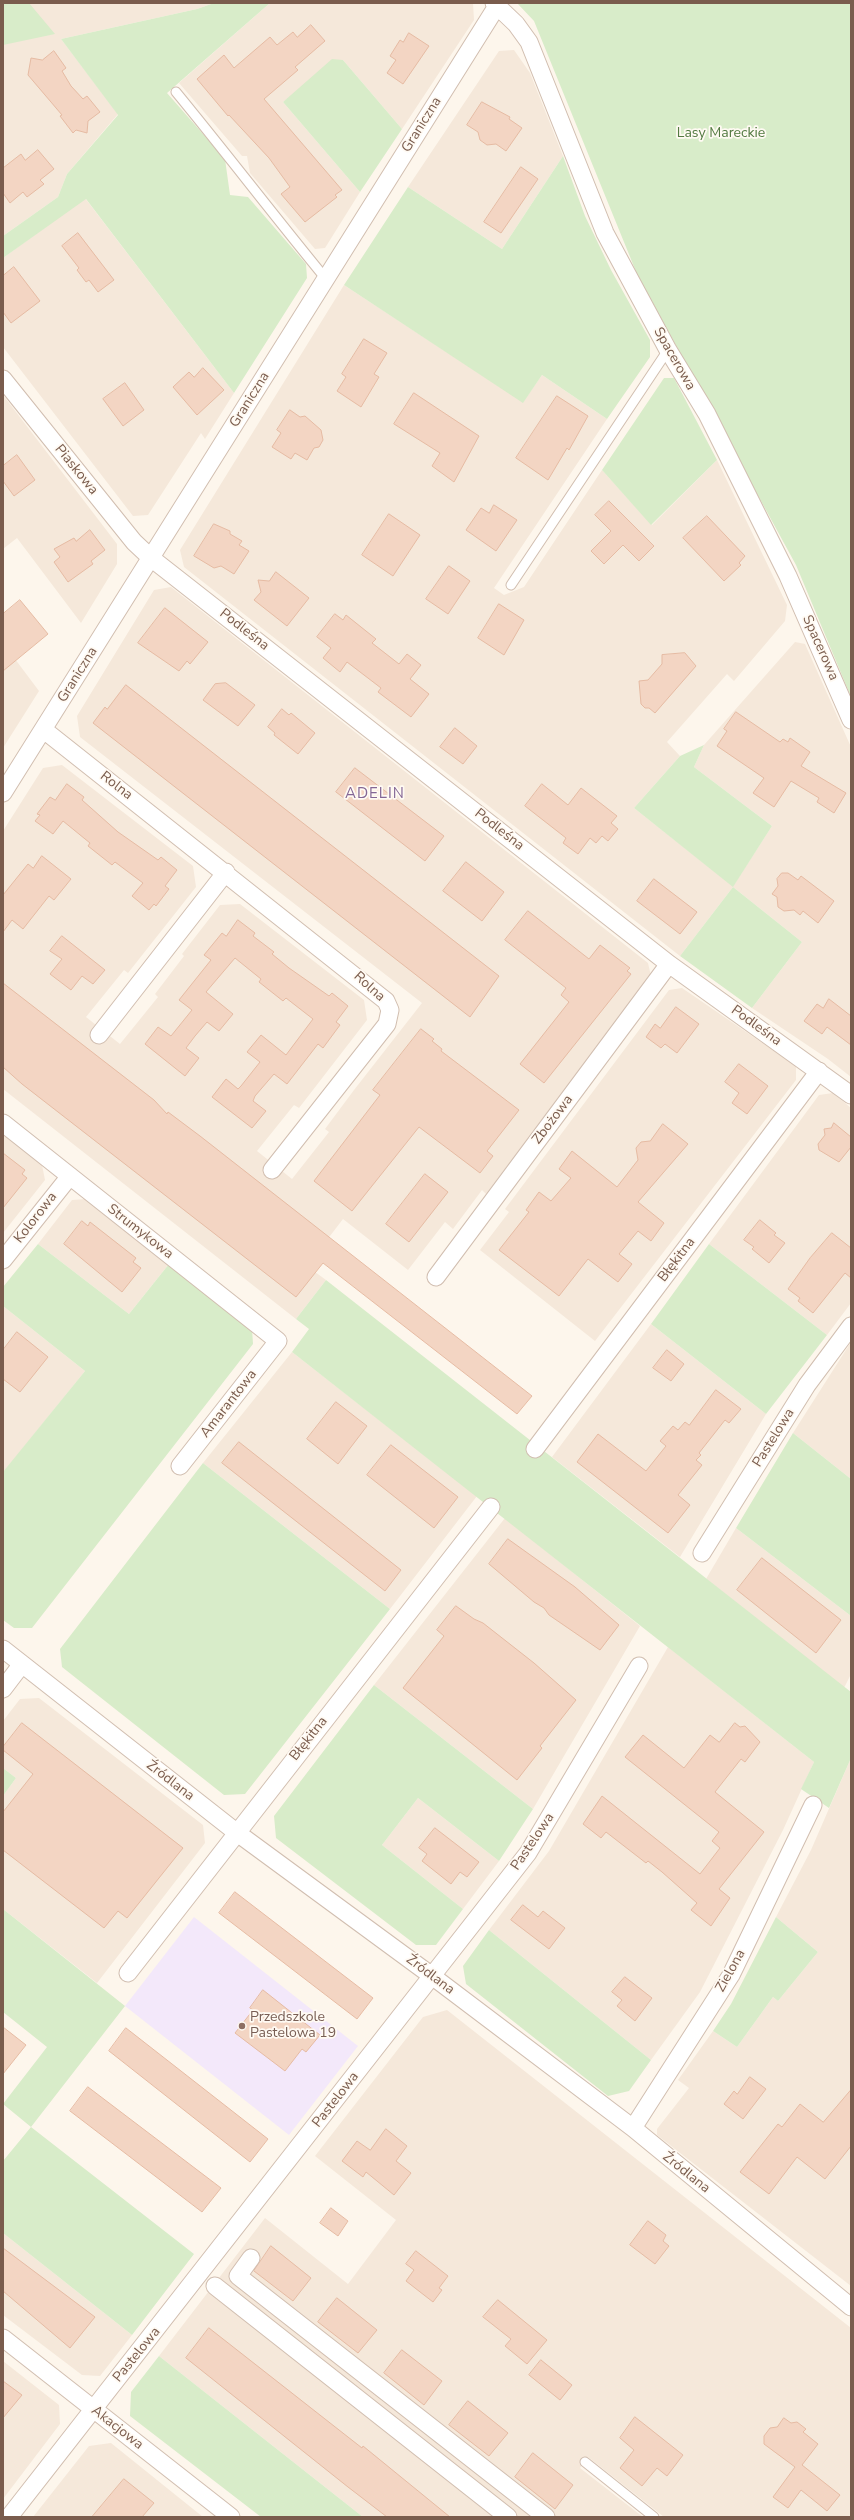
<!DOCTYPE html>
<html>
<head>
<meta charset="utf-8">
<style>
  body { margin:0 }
  #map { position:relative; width:854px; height:2520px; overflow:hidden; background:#fdf6ec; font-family:"Nunito Sans",sans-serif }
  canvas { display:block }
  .frame { position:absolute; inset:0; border:4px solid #7a5c4d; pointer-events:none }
</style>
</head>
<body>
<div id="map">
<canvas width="854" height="2520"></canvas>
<div class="frame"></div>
</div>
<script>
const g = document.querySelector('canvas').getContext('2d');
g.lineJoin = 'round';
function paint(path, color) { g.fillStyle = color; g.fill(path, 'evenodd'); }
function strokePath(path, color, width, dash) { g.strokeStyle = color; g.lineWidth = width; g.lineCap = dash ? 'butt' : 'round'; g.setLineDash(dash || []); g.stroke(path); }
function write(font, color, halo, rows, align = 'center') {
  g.font = font + ' "Nunito Sans",sans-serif'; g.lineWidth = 3.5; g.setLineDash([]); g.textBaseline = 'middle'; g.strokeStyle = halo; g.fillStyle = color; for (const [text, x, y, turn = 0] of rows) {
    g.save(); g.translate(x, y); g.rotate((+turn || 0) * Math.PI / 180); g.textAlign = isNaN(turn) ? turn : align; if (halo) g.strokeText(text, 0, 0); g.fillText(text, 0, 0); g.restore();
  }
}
paint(new Path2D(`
  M3,3H214L197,9L61,39L118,114L67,174L58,197L3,236Z
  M270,3H473L474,20L402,129L343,60L283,102L360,192L325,248L315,249L250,173L247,156H242L179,83Z
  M514,50L530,73L563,156L502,249L408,187L499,51Z
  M85,198L234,393L205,439L201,433L148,515L133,516L3,347V258Z
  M344,285L523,402L542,375L607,419L494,588L504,595L524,587L602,470L652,525L717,460L787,605L785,621L734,681L727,674L667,742L680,756L634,808L733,886L772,826L694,767L704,745L795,642L805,644L851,747V1077L828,1059L752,1008L802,942L733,887L680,956L184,567L180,550Z
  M3,395L117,544V564L81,623L17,538L3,549Z
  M171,587L648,963L651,976L486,1194L482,1190L453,1229L445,1222L408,1270L343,1219L307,1266L326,1280L296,1319L3,1089V831L43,768L62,765L193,866L196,887L128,973L124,970L86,1017L120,1044L158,997L155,994L184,956L182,954L220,905L240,904L364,1000L367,1020L299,1108L294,1105L257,1151L292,1179L329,1132L325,1129L354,1090L422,1003L80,737L77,716L154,590Z
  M3,643L39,691L3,748Z
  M682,988L796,1066V1080L595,1341L480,1250L509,1212L505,1209L669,990Z
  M833,1093L851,1108V1303L827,1335L709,1244L819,1095Z
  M3,1134L42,1165L45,1180L3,1233Z
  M86,1199L169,1264L129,1314L38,1244L72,1200Z
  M3,1306L85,1371L4,1472H3Z
  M651,1324L766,1414L680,1557L552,1457Z
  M851,1342V1479L793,1433Z
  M292,1352L477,1496L390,1609L203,1463Z
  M505,1518L640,1626L533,1809L374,1685Z
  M736,1528L851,1616V1674L844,1688L706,1579Z
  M668,1647L814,1762L783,1830L700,1992L651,2060L489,1930L549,1851Z
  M39,1698L203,1825L205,1843L97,1983L3,1909V1796L16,1778L3,1768V1721L20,1699Z
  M851,1758V2286L657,2135V2129L689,2088L678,2080L713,2031L737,2047L773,1997L778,2001L818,1952L776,1917L811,1850Z
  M418,1798L499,1861L463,1909L382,1845Z
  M447,2010L851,2328V2517H664L588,2457L580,2468L643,2517H363L159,2356L265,2218L348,2284L396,2220L315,2156L423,2017Z
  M3,2233L132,2335L100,2376L82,2375L3,2315Z
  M3,2361L59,2405L60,2424L3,2499Z
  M111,2443L203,2517H33L89,2446Z`), '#f5e8da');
paint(new Path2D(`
  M194,1917L358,2046L289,2135L125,2006Z`), '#f3e8fa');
paint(new Path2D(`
  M3,3H29L55,34L3,45Z
  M214,3H270L167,93L225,159L230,195L248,197L306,264L307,278L234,393L86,199L3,258V236L58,197L67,174L118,115L61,39L197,9Z
  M517,3H851V697L796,565L637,274L534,21Z
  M332,59L343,60L402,129L360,192L283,102Z
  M563,156L585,216L611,270L650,340V357L607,419L542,375L523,403L344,285L408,187L502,249Z
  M664,378H674L717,460L651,525L602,470Z
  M704,745L694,767L772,826L733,887L802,942L752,1008L680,956L733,887L634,808L680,756Z
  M38,1244L129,1314L169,1264L252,1329L253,1344L32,1628H14L3,1620V1472L85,1371L3,1306V1287Z
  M709,1244L827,1335L766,1414L651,1324Z
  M326,1280L851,1692V1758L829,1808L801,1789L814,1762L292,1352L309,1329L296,1319Z
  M793,1433L851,1479V1616L736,1528Z
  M203,1463L390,1609L245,1794L224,1795L62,1667L60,1649Z
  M374,1685L533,1809L499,1861L418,1798L382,1845L463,1909L436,1945H416L276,1838L274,1816Z
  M3,1768L16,1778L3,1796Z
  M3,1909L125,2006L31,2127L194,2254L132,2335L3,2233V2161L31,2127L3,2104L47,2047L3,2012Z
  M776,1917L818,1952L778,2001L773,1997L737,2047L713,2031L731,2004Z
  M489,1930L651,2060L629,2091L608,2096L466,1984L463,1966Z
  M159,2356L363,2517H261L130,2416L131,2392Z`), '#d8ecc9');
const building = new Path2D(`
  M311,25L325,41L295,67L298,70L264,99L342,190L335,195L337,197L305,222L281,194L290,187L269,158L229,115L228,116L197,79L224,55L234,68L270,37L277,45L293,32L297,37Z
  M409,33L429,46L403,84L387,73L396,60L390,56L400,40L403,42Z
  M54,51L66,68L62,71L71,86L83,99L87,96L100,112L88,121L87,133L76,130L73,133L60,116L62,115L28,75L31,58L42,60Z
  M482,102L510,117L509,119L522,128L506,151L496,144L487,145L480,140L478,132L467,125Z
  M38,150L54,169L40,180L44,184L27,197L23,192L10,203L3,193V168L21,154L25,160Z
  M521,167L538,179L501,233L484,222Z
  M78,233L114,280L98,292L89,280L86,282L77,270L79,268L62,246Z
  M14,267L40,301L11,323L3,312V276Z
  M364,339L387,353L374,374L379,377L361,407L337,391L346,377L342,374Z
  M203,368L224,390L197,415L173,387L189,372L194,377Z
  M125,383L144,410L123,426L103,399Z
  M414,393L479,436L454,482L432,466L440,453L394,424Z
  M557,396L588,416L569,450L567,448L548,480L516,458Z
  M290,410L300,417L305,416L321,430L323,440L319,447L314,448L307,460L295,453L291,459L272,447L281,433L277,430Z
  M17,455L35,480L14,496L3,481V466Z
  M609,501L654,546L639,561L623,545L604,564L591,551L611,531L595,515Z
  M494,505L517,520L496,551L466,530L481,508L489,513Z
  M389,514L420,535L393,576L362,555Z
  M707,516L745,556L739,563L741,565L724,581L683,538Z
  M214,524L230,531V534L242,541L239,545L249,551L234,574L221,566L214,568L194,556Z
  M90,530L105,550L91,561L93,564L68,582L54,562L60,557L54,549L74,538L76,541Z
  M449,566L470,581L448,614L426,599Z
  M276,572L309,598L287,626L254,600L261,592L258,580L269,581Z
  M20,600L48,634L3,671V614Z
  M499,604L524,620L504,655L478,638Z
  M165,608L208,642L190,664L187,661L179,671L138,643Z
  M335,614L343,620L346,615L376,639L372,643L399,664L407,654L421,665L410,679L429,694L411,717L378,692L381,688L347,662L340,672L323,658L331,648L317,637Z
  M685,653L696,666L655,713L649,708H645L641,704L639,681L648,680L662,664V655Z
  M226,683L255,705L238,726L203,700L215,684Z
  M126,685L499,976L470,1017L93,723L105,707L107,709Z
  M282,709L289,715L291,713L315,733L298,754L274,735L275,733L268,727Z
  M736,712L780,742L783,739L788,742L790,738L810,752L801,766L846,793L834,813L817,802L819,798L791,781L774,807L753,793L764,778L717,746L727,731L724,729Z
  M455,728L477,746L463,764L440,747Z
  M355,768L444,836L425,861L336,792Z
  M67,784L84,797L82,800L118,832L158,860L161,857L177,870L165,886L169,889L156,906L154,904L149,910L132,896L143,883L115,862L112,865L88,846L90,843L63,821L53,834L35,821L40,815L37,814L50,797L55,800Z
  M542,784L568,805L581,788L617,816L611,823L618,829L608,841L602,836L596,843L590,838L578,854L563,843L566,838L525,806Z
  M42,856L71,879L54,900L49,896L23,929L12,920L3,932V895L28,864L33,868Z
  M466,862L504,892L482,921L443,891Z
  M782,873H788L798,880L801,876L834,901L818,923L803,911L800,915L794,910L784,911L778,907L777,897L772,894L778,886L777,879Z
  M654,879L697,912L680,934L637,901Z
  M528,911L589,959L600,945L630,968L627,971L631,974L544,1083L520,1064L569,1002L561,995L566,988L505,940Z
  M238,920L255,933L253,936L274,952L272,954L289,968L329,996L332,993L348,1006L336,1022L340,1025L323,1048L318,1044L287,1084L274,1074L255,1096L253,1101L266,1111L252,1128L212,1097L226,1079L238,1089L241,1086L260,1062L247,1052L261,1035L286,1055L313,1019L286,998L283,1001L259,982L261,979L235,958L206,992L233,1014L219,1031L207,1022L195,1036L186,1048L199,1058L185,1076L145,1044L158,1027L171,1036L192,1010L179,1000L211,960L204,955L222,933L226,936Z
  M62,936L105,970L93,984L82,976L71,990L50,974L62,959L50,951Z
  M3,983L154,1100L167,1114L168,1112L200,1136L532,1396L517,1414L323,1263L296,1297L22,1084L3,1067Z
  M829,999L851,1016V1045L827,1027L822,1034L804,1021L817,1004L823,1008Z
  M676,1007L699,1024L677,1053L665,1044L661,1048L646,1037L655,1024L660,1028Z
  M421,1029L434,1039L432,1041L442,1049L441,1051L519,1110L487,1151L493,1156L480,1173L419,1127L352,1211L314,1181L380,1095L373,1090Z
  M739,1064L768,1086L747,1114L732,1103L739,1093L725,1082Z
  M834,1123L851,1137V1147L839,1162L819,1150L818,1144L825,1135L824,1129L831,1128Z
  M663,1124L688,1144L638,1202L664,1223L651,1241L638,1231L619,1254L632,1264L618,1282L588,1259L559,1296L499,1250L529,1212L526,1210L539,1192L551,1201L571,1178L559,1169L572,1151L617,1187L638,1160L636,1148L641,1142L650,1141Z
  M3,1153L25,1170L22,1174L27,1178L3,1208Z
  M425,1174L448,1192L409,1242L386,1224Z
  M760,1220L776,1233L774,1235L785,1243L769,1263L752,1249L754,1247L744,1240Z
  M82,1221L88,1226L90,1222L136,1258L133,1262L141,1268L122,1292L64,1244Z
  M832,1233L851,1248V1278L845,1273L813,1313L798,1301L800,1298L788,1289L810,1258Z
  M17,1332L48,1357L20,1392L3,1379V1350Z
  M667,1350L684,1364L671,1381L653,1368Z
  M716,1390L741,1409L729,1423L725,1420L699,1453L701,1455L696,1460L702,1465L678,1495L690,1505L668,1533L577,1462L598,1434L646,1471L666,1446L660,1441L673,1426L678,1430L685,1422L689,1425Z
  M336,1402L367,1426L338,1464L307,1439Z
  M239,1442L401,1570L385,1591L222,1463Z
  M391,1445L458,1497L434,1528L367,1475Z
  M508,1539L575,1587L619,1625L600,1650L549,1615L544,1608L534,1602L489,1564Z
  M762,1558L841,1620L816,1653L737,1590Z
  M456,1606L474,1619L483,1623L534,1663L576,1700L540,1746L542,1748L517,1780L403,1688L444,1636L437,1630Z
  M22,1723L183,1848L127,1918L118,1911L104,1928L3,1850V1812L33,1774L3,1750V1747Z
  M735,1723L740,1727L745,1726L760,1742L745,1762L741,1759L715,1792L764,1832L719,1889L730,1898L711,1926L691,1910L697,1903L662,1872L648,1861L646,1863L606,1832L601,1838L583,1824L602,1796L700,1874L720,1848L712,1841L719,1832L625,1757L643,1735L684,1768L710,1735L719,1742Z
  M435,1828L479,1862L467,1877L460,1872L451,1884L422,1861L427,1854L419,1848Z
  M235,1892L373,1998L357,2019L219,1913Z
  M523,1905L538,1917L543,1911L565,1928L549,1949L511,1920Z
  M625,1977L652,1998L635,2021L617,2006L622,2000L612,1992Z
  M263,1990L320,2035L306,2052L302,2049L285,2071L235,2033L253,2010L250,2008Z
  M3,2027L26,2045L3,2074Z
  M126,2028L268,2139L250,2162L109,2051Z
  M750,2077L766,2089L743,2119L724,2104L734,2091L737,2094Z
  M88,2087L221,2188L202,2212L70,2111Z
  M851,2090V2146L825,2179L797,2157L769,2194L740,2172L778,2124L782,2127L800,2104L823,2122Z
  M386,2129L407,2146L396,2161L411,2173L394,2195L366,2172L363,2177L342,2161L357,2141L370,2150Z
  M331,2208L348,2221L338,2236L320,2223Z
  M648,2221L666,2235L663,2241L669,2246L655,2264L630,2245Z
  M271,2246L311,2278L293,2301L254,2271Z
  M3,2248L95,2317L70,2348L3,2291Z
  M416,2251L448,2276L439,2288L442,2290L433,2302L406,2281L414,2270L406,2264Z
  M337,2298L377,2330L358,2353L318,2322Z
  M498,2300L547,2340L527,2364L505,2346L511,2339L483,2317Z
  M209,2328L362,2448L363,2446L450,2517H387L348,2487L186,2358Z
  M402,2350L442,2381L424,2405L384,2373Z
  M541,2360L572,2385L560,2400L529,2375Z
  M3,2381L22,2395L3,2418Z
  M468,2401L508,2433L489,2456L449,2425Z
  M635,2417L683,2455L667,2476L657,2468L642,2486L620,2468L634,2450L620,2438Z
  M784,2418L791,2423L797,2422L806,2429L803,2432L818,2444L802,2465L840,2495L827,2511L801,2490L788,2508L773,2497L795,2467L764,2444V2436L770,2428L777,2427Z
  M533,2453L573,2485L555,2509L515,2477Z
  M124,2479L154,2503L142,2517H92Z`);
paint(building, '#f3d5c3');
strokePath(building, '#e6bba3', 1);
const lane = new Path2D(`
  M176,92C227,154 275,217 326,279
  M511,585L668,350
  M585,2462L654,2517`);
const street = new Path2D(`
  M494,3L516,24L529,42L605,233L668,350L707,414L788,576L851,720
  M3,379L134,542L151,558L669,964L851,1095
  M44,730L386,1001L390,1010L387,1024L272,1170
  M3,793L497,6
  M99,1035L226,872
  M3,1123L278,1341L180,1466
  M3,1260L70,1176
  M436,1277L669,964
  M535,1449L819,1071
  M702,1553L807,1385L851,1326
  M3,1649L236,1832L432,1976L633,2128L851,2307
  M3,1689L22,1664
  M128,1973L491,1507
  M633,2128L731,1975L813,1805
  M251,2258L238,2276L546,2517
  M215,2286L508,2517
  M3,2338L231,2517
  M9,2517L528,1853L639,1666`);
strokePath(lane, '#d1beb0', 11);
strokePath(street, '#d1beb0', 19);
strokePath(lane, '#fff', 9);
strokePath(street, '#fff', 17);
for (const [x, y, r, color] of [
  [242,2026,4,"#8d6e63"]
]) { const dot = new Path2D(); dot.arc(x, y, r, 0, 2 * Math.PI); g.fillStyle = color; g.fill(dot); strokePath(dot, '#fffaf3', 1.5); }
write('14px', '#7a5c4d', '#fffaf3', [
  ["Graniczna",422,125,-58],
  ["Spacerowa",674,359,60],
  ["Graniczna",250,400,-58],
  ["Piaskowa",76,470,51],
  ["Podleśna",244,630,38],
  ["Spacerowa",820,648,66],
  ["Graniczna",78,675,-58],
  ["Rolna",116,786,38],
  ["Podleśna",499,830,38],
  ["Rolna",369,987,42],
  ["Podleśna",756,1026,36],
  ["Zbożowa",553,1120,-53],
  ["Kolorowa",36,1218,-52],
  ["Strumykowa",140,1232,38],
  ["Błękitna",677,1260,-53],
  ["Amarantowa",229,1404,-52],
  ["Pastelowa",774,1438,-58],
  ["Błękitna",309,1739,-52],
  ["Źródlana",170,1781,38],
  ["Pastelowa",533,1842,-56],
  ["Zielona",731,1971,-61],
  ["Źródlana",430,1975,37],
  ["Pastelowa",336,2100,-52],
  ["Źródlana",686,2173,39],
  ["Pastelowa",137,2355,-51],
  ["Akacjowa",117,2428,38]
]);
write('14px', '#537a41', '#fffaf3', [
  ["Lasy Mareckie",721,134]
]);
write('14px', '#785e54', '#fffaf3', [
  ["Przedszkole",250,2018],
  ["Pastelowa 19",250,2034]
], 'left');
g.letterSpacing = '1px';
write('15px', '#846695', '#fffaf3', [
  ["ADELIN",375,794]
]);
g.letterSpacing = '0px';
</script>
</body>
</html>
